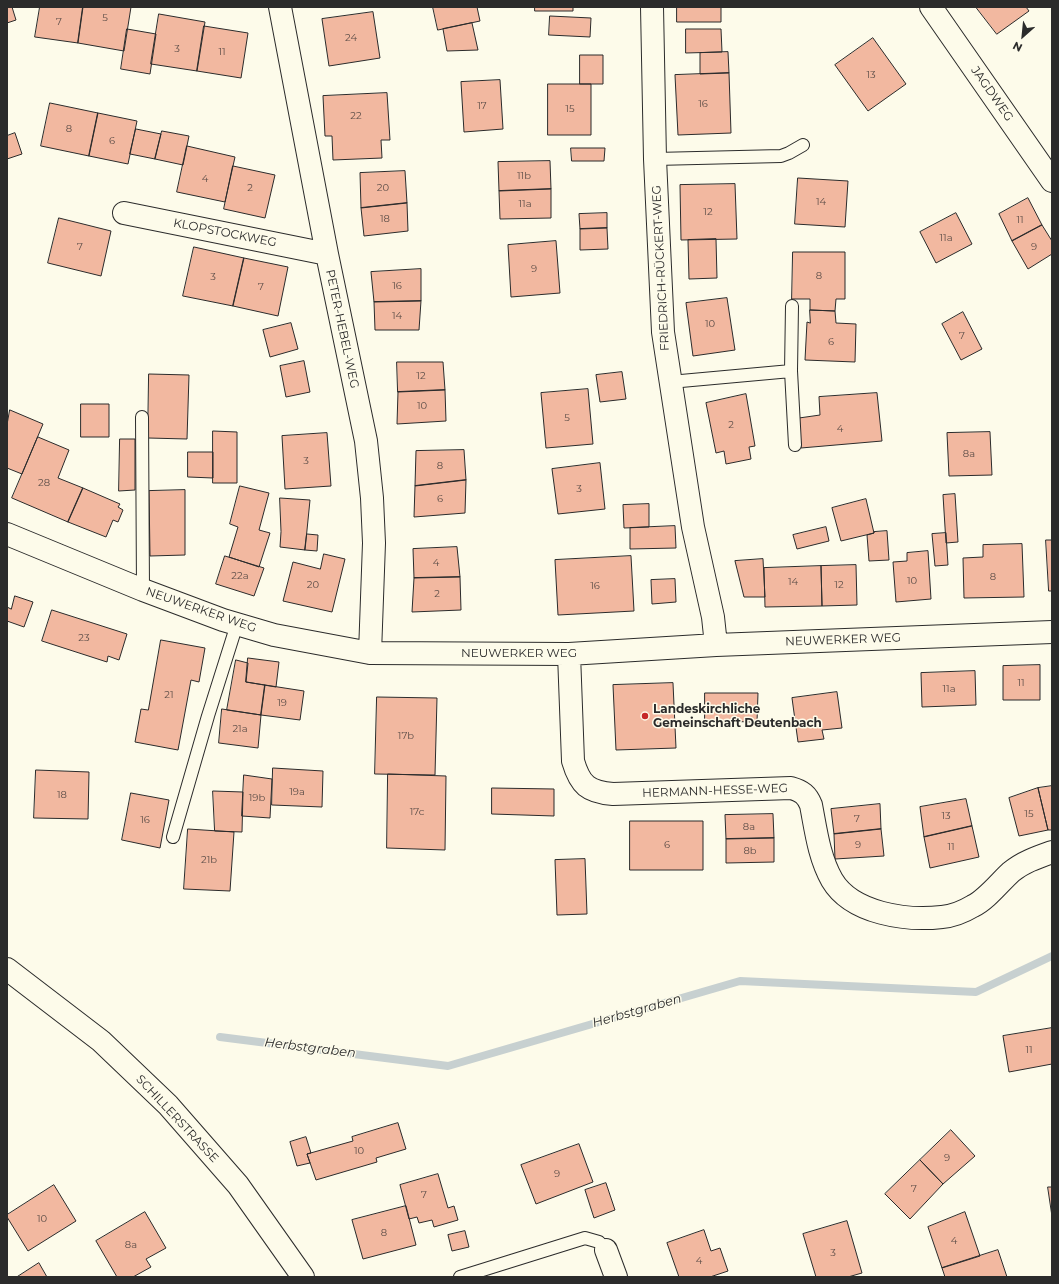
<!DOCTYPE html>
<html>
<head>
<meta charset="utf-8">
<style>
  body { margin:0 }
  #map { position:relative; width:1059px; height:1284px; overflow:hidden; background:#fdfbea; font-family:Montserrat,sans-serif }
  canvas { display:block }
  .frame { position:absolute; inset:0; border:8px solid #2b2b2b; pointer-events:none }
  .north { position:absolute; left:1003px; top:16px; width:40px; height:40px; -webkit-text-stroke:3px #fdfbea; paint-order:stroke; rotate:207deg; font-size:11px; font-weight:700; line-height:16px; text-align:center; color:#2b2b2b }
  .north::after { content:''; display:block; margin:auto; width:14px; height:18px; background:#2b2b2b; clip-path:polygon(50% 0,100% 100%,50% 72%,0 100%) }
</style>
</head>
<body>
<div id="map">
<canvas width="1059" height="1284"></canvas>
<div class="frame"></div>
<div class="north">N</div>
</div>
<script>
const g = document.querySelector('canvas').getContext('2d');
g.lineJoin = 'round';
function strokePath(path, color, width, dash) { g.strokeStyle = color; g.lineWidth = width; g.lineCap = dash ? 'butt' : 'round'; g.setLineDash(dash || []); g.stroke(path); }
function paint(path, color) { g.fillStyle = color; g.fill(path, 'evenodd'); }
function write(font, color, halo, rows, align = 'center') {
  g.font = font + ' Montserrat,sans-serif'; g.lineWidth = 3; g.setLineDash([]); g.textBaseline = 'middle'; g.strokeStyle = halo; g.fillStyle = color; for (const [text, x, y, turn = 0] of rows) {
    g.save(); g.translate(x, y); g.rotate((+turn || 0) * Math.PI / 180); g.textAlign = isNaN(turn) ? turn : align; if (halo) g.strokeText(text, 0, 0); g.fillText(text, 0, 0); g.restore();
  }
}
strokePath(new Path2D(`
  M220,1037L448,1066L740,981L976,992L1052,956`), '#c7d0d0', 8);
const building = new Path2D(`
  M7,7H12L16,20L7,23Z
  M40,7H83L78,43L35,37Z
  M83,7H131L124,51L78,43Z
  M433,7H477L480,21L438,30Z
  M535,7H573V11H535Z
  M677,7H721V22H677Z
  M976,7H1026L1029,11L997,34Z
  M373,12L380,58L329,66L322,19Z
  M159,14L205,22L197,71L151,64Z
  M550,16L591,18L590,37L549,35Z
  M472,23L478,50L447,51L443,29Z
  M204,26L248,33L241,78L197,71Z
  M127,29L156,34L150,74L121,69Z
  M686,29H721L722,52L686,53Z
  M873,38L906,84L868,111L835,65Z
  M728,52L729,73L700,74V53Z
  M580,55H603V84H580Z
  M729,73L731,133L678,135L675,75Z
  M500,80L503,129L464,132L461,82Z
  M548,84H591V135H548Z
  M387,93L390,140H381L382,158L333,160L332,136H325L323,96Z
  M50,103L98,113L89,156L41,146Z
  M98,113L137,121L128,164L89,156Z
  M136,129L161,134L155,159L130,154Z
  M162,131L189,136L183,165L155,159Z
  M15,133L22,154L7,159V136Z
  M187,146L235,157L225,202L177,192Z
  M571,148H605L604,161H572Z
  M550,161L551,189L499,191L498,162Z
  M233,166L275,175L265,218L224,209Z
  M405,171L407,203L361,208L360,173Z
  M798,178L848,181L845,227L795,224Z
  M735,184L737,239L681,240L680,185Z
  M551,189V218L500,219L499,191Z
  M1028,198L1042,225L1012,241L999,214Z
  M407,203L408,231L364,236L361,208Z
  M607,213V228L580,229L579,214Z
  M956,213L972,244L936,263L920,232Z
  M59,218L111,231L101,276L48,263Z
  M1042,225L1052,241V254L1028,269L1012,241Z
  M607,228L608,249L580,250V229Z
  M716,239L717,278L689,279L688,240Z
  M556,241L560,293L511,297L508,245Z
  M194,247L244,258L233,306L183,296Z
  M793,252H845V299H836L835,311L810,310V299H792Z
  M244,258L288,267L278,316L233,306Z
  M421,269V301L374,302L371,272Z
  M727,298L735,350L693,356L686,303Z
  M421,301L419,330H375L374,302Z
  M810,310L835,311L836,323L856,324L855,362L805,360L807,322L810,323Z
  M963,312L982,349L961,360L942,324Z
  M291,323L298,349L270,357L263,330Z
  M304,361L310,392L286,397L280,366Z
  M397,362H443L445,390L398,392Z
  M622,372L626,399L600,402L596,375Z
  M149,374L189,375L187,439L148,438Z
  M588,389L593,444L546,448L541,393Z
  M445,390L446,421L397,424L398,392Z
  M877,393L882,441L801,448L799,418L820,415L819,397Z
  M746,394L755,446L749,447L751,459L726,464L724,451L716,453L706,403Z
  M81,404H109V437H81Z
  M10,410L43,424L22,474L7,468V425Z
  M213,431L237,432V483H213Z
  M990,432L992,475L949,476L947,433Z
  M327,433L331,486L285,489L282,436Z
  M38,437L69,450L58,478L83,488L68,522L12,498Z
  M120,439H135V490L119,491Z
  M464,450L466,480L415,486L416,451Z
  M188,452H213V478L188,477Z
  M600,463L605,509L558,514L552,469Z
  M466,480L465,513L414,517L415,486Z
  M240,486L269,493L259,530L270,533L259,567L229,557L238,527L230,524Z
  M83,488L120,504L118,507L123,510L118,522L113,520L106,537L68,522Z
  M185,490V555L150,556L149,491Z
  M955,494L958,542L946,543L943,495Z
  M280,498L310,500L305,550L280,547L281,532Z
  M866,499L874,533L841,541L832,508Z
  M649,504V527L624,528L623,505Z
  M675,526L676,548L630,549V528Z
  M826,527L829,541L797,549L793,535Z
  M887,531L889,560L869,561L867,535L874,533V532Z
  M946,533L948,565L935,566L932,534Z
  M307,534L318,535L317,551L305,550Z
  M1046,540H1052V591H1049Z
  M1022,544L1024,597L964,598L963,558L983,557V545Z
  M457,547L460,577L414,578L413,549Z
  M928,551L931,599L896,602L893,562L907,561V553Z
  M324,554L345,559L332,612L283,601L293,562L320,569Z
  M225,556L264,568L254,596L216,584Z
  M631,556L634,611L558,615L555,560Z
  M763,559L765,597H744L735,561Z
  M856,565L857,605L822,606L821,566Z
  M821,566L822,606L765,607L764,568Z
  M460,577L461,610L412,612L414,578Z
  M675,579L676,602L652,604L651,580Z
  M15,596L33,602L24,627L7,621V607L11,609Z
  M52,610L127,634L119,660L108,656L107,662L42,641Z
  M161,640L205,648L199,682L191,680L178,750L135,742L141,709L148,710Z
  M248,658L279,662L276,687L246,682Z
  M236,660L248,663L246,682L265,685L261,715L227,710Z
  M1040,665V700H1003V666Z
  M975,671L976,705L922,707L921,673Z
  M673,683L676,748L616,750L613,685Z
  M265,685L304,691L300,720L261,715Z
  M837,692L842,728L822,730L824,739L798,742L792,698Z
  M705,693H758L757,722L705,721Z
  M377,697L437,698L435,775L375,774Z
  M222,709L261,715L258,748L219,743Z
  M273,768L323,771L322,807L272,805Z
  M36,770L89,772L88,819L34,818Z
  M388,774L446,776L445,850L387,848Z
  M244,775L272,779L270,818L242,816Z
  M1052,786V830H1048L1038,788Z
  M492,788L554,789V816L492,814Z
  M1038,788L1048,830L1019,836L1009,798Z
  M213,791L243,792L242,832L215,831Z
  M131,793L169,800L160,848L122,840Z
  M966,799L972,826L924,837L920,807Z
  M880,804L881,829L834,834L831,809Z
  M773,814L774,838L726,839L725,815Z
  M630,821H703V870H630Z
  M972,826L979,857L930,868L924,837Z
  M188,829L234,832L230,891L184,889Z
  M881,829L884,856L835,859L834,834Z
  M774,838V862L726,863V839Z
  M585,859L587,914L557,915L555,860Z
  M1052,1028V1064L1009,1072L1003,1036Z
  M398,1123L406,1149L376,1158L377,1162L316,1180L307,1154L353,1141L352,1137Z
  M951,1130L975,1156L943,1184L920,1160Z
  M306,1137L311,1153L307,1154L310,1163L297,1166L290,1142Z
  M579,1144L593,1182L536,1204L521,1165Z
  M920,1160L943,1184L910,1219L885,1194Z
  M438,1174L448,1208L454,1206L458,1220L434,1227L432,1220L419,1223L417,1217L409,1219L400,1185Z
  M606,1183L615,1210L594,1218L585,1190Z
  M54,1185L76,1221L28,1251L7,1217V1215Z
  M1048,1187H1052V1216Z
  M406,1206L416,1245L363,1259L352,1220Z
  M145,1212L166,1248L146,1259L151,1267L133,1277H117L96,1241Z
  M965,1212L980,1256L942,1268L928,1227Z
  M847,1221L862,1273L848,1277H816L803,1234Z
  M704,1230L711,1251L720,1248L728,1271L710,1277H679L667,1243Z
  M465,1231L469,1247L452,1251L448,1235Z
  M998,1250L1007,1277H945L942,1268Z
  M39,1263L47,1277H17Z`);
paint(building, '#f2b8a0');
strokePath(building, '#2b2b2b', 1);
const lane = new Path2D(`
  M655,159L781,156L789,153L803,145
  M792,306L791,371L795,445
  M670,382L791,371
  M142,417L143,590
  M173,837L208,716L237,624
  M460,1277L585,1238L599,1242L606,1250`);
const street = new Path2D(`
  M280,7L327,254L366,441L372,498L374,543L370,653
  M652,7L655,159L663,332L693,527L713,617L716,645
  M931,7L1052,181
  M124,213L327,254
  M7,534L143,590L223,620L274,635L370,653L569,654L716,645L1052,632
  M569,654L573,761C580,785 588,792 613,794L791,788C802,791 807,795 811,805C816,831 819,857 832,880C852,914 907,921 942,917C953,916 963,912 973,906C986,900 1000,882 1011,872C1023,862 1038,857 1052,852
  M7,969L101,1041L168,1105L238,1185L303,1277
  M606,1250L616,1277`);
strokePath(lane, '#2b2b2b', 14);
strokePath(street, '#2b2b2b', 24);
strokePath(lane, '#fdfbea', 12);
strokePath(street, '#fdfbea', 22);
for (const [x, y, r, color] of [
  [645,716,4,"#c62828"]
]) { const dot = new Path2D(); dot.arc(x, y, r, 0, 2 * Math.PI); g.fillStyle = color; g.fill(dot); strokePath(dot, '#fdfbea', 1.5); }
write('10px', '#5d4e48', null, [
  ["5",105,18],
  ["7",59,22],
  ["24",351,38],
  ["3",177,49],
  ["11",222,52],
  ["13",871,75],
  ["16",703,104],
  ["17",482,106],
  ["15",570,109],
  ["22",356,116],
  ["8",69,129],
  ["6",112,141],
  ["11b",524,176],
  ["4",205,179],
  ["2",250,188],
  ["20",383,188],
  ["14",821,202],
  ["11a",525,204],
  ["12",708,212],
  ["18",385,219],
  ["11",1020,220],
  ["11a",946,238],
  ["7",80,247],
  ["9",1034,247],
  ["9",534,269],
  ["8",819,276],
  ["3",213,277],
  ["16",397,286],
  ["7",261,287],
  ["14",397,316],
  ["10",710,324],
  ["7",962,336],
  ["6",831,342],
  ["12",421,376],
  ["10",422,406],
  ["5",567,418],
  ["2",731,425],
  ["4",840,429],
  ["8a",969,454],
  ["3",306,461],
  ["8",440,466],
  ["28",44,483],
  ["3",579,489],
  ["6",440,499],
  ["4",436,563],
  ["22a",240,576],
  ["8",993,577],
  ["10",912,581],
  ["14",793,582],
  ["20",313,585],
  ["12",839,585],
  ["16",595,586],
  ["2",437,594],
  ["23",84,638],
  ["11",1021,683],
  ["11a",949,689],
  ["21",169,695],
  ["19",282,703],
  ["21a",240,729],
  ["17b",406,736],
  ["19a",297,792],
  ["18",62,795],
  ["19b",257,798],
  ["17c",417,812],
  ["15",1029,814],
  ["13",946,816],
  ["7",857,819],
  ["16",145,820],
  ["8a",749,827],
  ["6",667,845],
  ["9",858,845],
  ["11",951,847],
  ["8b",750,851],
  ["21b",209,860],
  ["11",1029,1050],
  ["10",359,1151],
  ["9",947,1158],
  ["9",557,1174],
  ["7",914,1189],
  ["7",424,1195],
  ["10",42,1219],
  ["8",384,1233],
  ["4",954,1241],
  ["8a",131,1245],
  ["3",833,1253],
  ["4",699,1261]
]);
write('12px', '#2b2b2b', '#fdfbea', [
  ["JAGDWEG",992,94,55],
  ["KLOPSTOCKWEG",225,233,11],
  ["FRIEDRICH-RÜCKERT-WEG",661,268,-93],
  ["PETER-HEBEL-WEG",342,329,78],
  ["NEUWERKER WEG",201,610,19],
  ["NEUWERKER WEG",843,640,-2],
  ["NEUWERKER WEG",519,653],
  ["HERMANN-HESSE-WEG",715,791,-2],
  ["SCHILLERSTRASSE",177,1119,47]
]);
write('bold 12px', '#2b2b2b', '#fdfbea', [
  ["Landeskirchliche",653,709],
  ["Gemeinschaft Deutenbach",653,723]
], 'left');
write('italic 13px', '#2b2b2b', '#fdfbea', [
  ["Herbstgraben",637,1011,-16],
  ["Herbstgraben",310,1048,7]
]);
</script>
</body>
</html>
